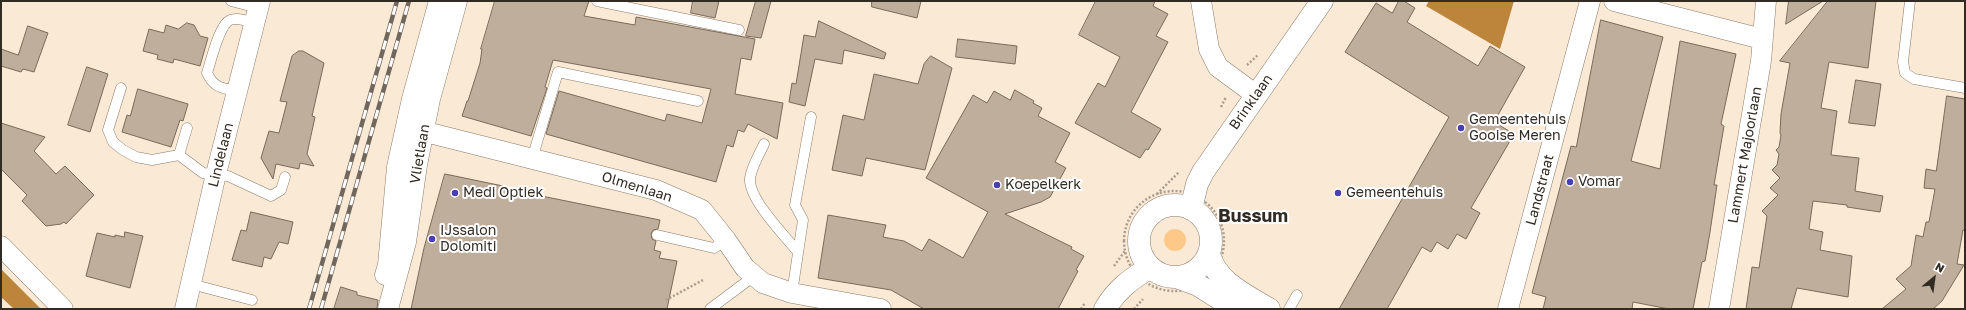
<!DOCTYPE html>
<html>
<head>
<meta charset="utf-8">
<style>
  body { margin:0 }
  #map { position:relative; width:1966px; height:310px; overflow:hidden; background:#fae9d5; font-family:"Golos Text",sans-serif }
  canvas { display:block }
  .frame { position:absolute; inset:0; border:2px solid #312b23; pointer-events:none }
  .north { position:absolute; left:1914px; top:258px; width:40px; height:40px; -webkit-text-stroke:3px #fff; paint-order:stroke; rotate:29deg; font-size:11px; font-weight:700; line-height:16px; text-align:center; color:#312b23 }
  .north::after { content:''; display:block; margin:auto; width:14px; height:18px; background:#312b23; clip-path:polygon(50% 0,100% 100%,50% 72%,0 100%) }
</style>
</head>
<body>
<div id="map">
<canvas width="1966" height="310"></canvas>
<div class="frame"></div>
<div class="north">N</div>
</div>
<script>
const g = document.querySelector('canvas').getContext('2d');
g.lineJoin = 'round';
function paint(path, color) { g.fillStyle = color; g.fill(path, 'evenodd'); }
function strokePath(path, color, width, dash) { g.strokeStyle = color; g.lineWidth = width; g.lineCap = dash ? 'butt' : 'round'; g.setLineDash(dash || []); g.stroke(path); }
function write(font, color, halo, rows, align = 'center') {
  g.font = font + ' "Golos Text",sans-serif'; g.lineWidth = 4; g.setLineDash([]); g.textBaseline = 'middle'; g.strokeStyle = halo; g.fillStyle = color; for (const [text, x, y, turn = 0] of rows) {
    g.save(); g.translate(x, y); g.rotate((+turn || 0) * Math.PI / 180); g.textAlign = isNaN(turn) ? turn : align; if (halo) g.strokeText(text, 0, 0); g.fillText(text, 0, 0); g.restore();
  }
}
paint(new Path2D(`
  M1164 240a11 11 0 1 1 22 0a11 11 0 1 1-22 0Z`), '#fdc888');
paint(new Path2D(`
  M1429,1H1514L1500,49L1426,6Z
  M1,269L41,309H14L1,297Z`), '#bd853b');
const building = new Path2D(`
  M495,1H589L584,16L635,25L636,17L755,39L751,60L741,58L735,94L783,103L777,139L748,124L744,132L738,130L733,147L727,145L716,182L546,134L559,91L665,121L667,114L702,123L711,89L553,60L545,87L547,88L531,136L462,116L467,101H468L480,63L482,49H481Z
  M693,1H719L715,18L691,13Z
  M756,1H771L761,38L746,36Z
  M872,1H921L917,18L872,7Z
  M1096,1H1155L1153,6L1168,14L1156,36L1168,42L1131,112L1161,129L1148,150L1146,149L1140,158L1075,123L1098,83L1105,87L1120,57L1079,35Z
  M1399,1H1404L1415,8L1407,22L1478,66L1490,46L1525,67L1494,122L1514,134L1471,208L1480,213L1466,239L1457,234L1448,249L1437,242L1431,252L1422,247L1387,309H1339L1449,117L1345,52L1376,3L1392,13Z
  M1789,1H1823L1786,24Z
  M1828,1H1876L1868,68L1829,62L1821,108L1837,111L1831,155L1859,158L1855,191L1883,196L1880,212L1847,207V205L1813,201L1809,229L1823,232L1820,250L1852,256L1848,297L1797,288L1791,309H1746L1752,267L1759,268L1767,216L1762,211L1778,195L1770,188L1780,178L1772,170L1777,165L1779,154L1776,150L1779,147L1781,135L1780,133L1781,114L1790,63L1780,61Z
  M1601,20L1663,37L1631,161L1660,169L1680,41L1736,54L1721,124L1724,126L1714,185H1717L1710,232L1705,261L1702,262L1693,309H1669L1633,302L1632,309H1543L1546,297L1532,293L1571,146L1576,147Z
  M819,21L886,53L884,59L844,50L842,64L815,59L805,106L789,102L792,83L796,84L804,35L815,37Z
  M187,23L194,25L200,36L208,38L200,66L174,59L173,63L157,59L158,55L143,51L149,29L164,33L166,25L178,29Z
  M28,26L48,33L34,72L23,69L21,72L1,66V49L18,55Z
  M958,39L1017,46L1015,64L956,57Z
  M299,51H303L324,63L312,116L315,117L307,154L314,166L300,163L299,169L276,164L273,179L261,158L269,131L279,133L287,102L280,101L292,56Z
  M931,56L952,68L925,170L866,158L862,176L832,170L843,115L864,120L874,74L918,84L924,64Z
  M87,67L108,74L90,132L68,125Z
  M1856,80L1881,84L1875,126L1849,123Z
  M138,89L188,104L183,121L180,120L171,147L122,132L127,115L130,116Z
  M1015,90L1034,101L1033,103L1042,108L1038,116L1070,133L1055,162L1066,168L1050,197L1041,202L1005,214L1072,247L1071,249L1084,256L1076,270L1078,271L1058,309H924L891,290L818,278L828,215L886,225L883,237L904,241L922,251L929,239L963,258L988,212L926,178L973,95L987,103L994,91L1010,100Z
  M1947,96L1965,99V231L1963,230L1957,264L1964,265L1942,301L1933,309H1882L1906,289L1896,279L1911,266L1916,235L1923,237L1926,222H1929L1935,189L1924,188L1926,169L1936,171Z
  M1,123L45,137L34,151L56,174L65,166L94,195L66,224L64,222L61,224L46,226L22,201L27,195L1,169Z
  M445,174L503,186L502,188L660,220L658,229L653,230L651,234L652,239L656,241L654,250L661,252L659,258L677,261L667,309H411L424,248Z
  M251,212L293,222L288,244L279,242L271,259L264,257L262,267L232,260L241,230L246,231Z
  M125,232L143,236L130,288L86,276L97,233L115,237V235L124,237Z
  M341,287L357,292V295L378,300L377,309H334Z`);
paint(building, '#bfae9c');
strokePath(building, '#796a59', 1);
const service = new Path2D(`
  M231,1L258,8
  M597,1L739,30
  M1910,1L1903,62L1905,73L1914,79L1965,88
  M121,88L108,130L113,142L123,150L136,157L152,160L179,155L203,173L228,176L271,196L281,190L285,177
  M237,91C222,88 214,88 207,73C211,61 219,25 230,20C237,17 247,21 254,23
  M764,144C759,155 752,166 750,178C748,199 785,236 798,252
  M179,155L187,128
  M532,159L558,72L698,101
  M657,235L714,248L726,240
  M191,284L252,300
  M792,293L803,220L795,205L811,117
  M710,309L754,276
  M1289,309L1297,295`);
const minor = new Path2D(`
  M1201,1L1209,49L1218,67L1256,95
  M1614,1L1762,39
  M406,127L656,190L702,210L726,240L745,268L763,283L792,293L881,309
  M1,246L63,309
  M385,275L388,265L397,167L412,99L439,1
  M185,309L216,174L260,1
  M388,309L406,242L417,165L430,99L457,1
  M1508,309L1590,1
  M1719,309L1761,61L1766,1`);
const tertiary = new Path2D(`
  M1139 241a36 36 0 1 1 72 0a36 36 0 1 1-72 0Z
  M1191,209L1197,184L1203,172L1322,1
  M1209,254C1216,282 1246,295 1269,309
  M1179,278L1198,285L1236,309
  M1105,309C1116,290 1131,279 1149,268`);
strokePath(service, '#8a7b69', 11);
strokePath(minor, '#8a7b69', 21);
strokePath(tertiary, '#8a7b69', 23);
strokePath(new Path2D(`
  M1247,65L1258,55
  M1221,107L1226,97
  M1124 241a50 50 0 1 1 100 0a50 50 0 1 1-100 0Z
  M1157,194L1179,172
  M1114,266L1125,251
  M666,300L703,280
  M1081,309L1085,303
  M1134,309L1143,299`), '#a99d8e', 2.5, [2, 2]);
strokePath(service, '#fff', 10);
strokePath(minor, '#fff', 20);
strokePath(tertiary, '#fff', 22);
const rail = new Path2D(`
  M309,309L397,1
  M321,309L409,1`);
strokePath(rail, '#71675c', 4.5);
strokePath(rail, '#fff', 3, [9]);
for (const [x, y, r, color] of [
  [1461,128,4,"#4a3eb5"],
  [1570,182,4,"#4a3eb5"],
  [997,185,4,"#4a3eb5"],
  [455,193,4,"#4a3eb5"],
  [1338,193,4,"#4a3eb5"],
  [432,239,4,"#4a3eb5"]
]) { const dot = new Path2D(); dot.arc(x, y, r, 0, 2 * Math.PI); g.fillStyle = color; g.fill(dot); strokePath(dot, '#fff', 1.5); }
write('14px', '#312b23', '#fff', [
  ["Brinklaan",1251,102,-55],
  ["Vlietlaan",420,154,-80],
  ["Lindelaan",221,155,-76],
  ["Lammert Majoorlaan",1745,155,-80],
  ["Olmenlaan",637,187,17],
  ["Landstraat",1540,190,-75]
]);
write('14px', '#312b23', '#fff', [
  ["Gemeentehuis",1469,120],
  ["Gooise Meren",1469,136],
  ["Vomar",1578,182],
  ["Koepelkerk",1005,185],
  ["Medi Optiek",463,193],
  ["Gemeentehuis",1346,193],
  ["IJssalon",440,231],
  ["Dolomiti",440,247]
], 'left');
write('bold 18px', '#312b23', '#fff', [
  ["Bussum",1253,216]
]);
</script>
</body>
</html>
